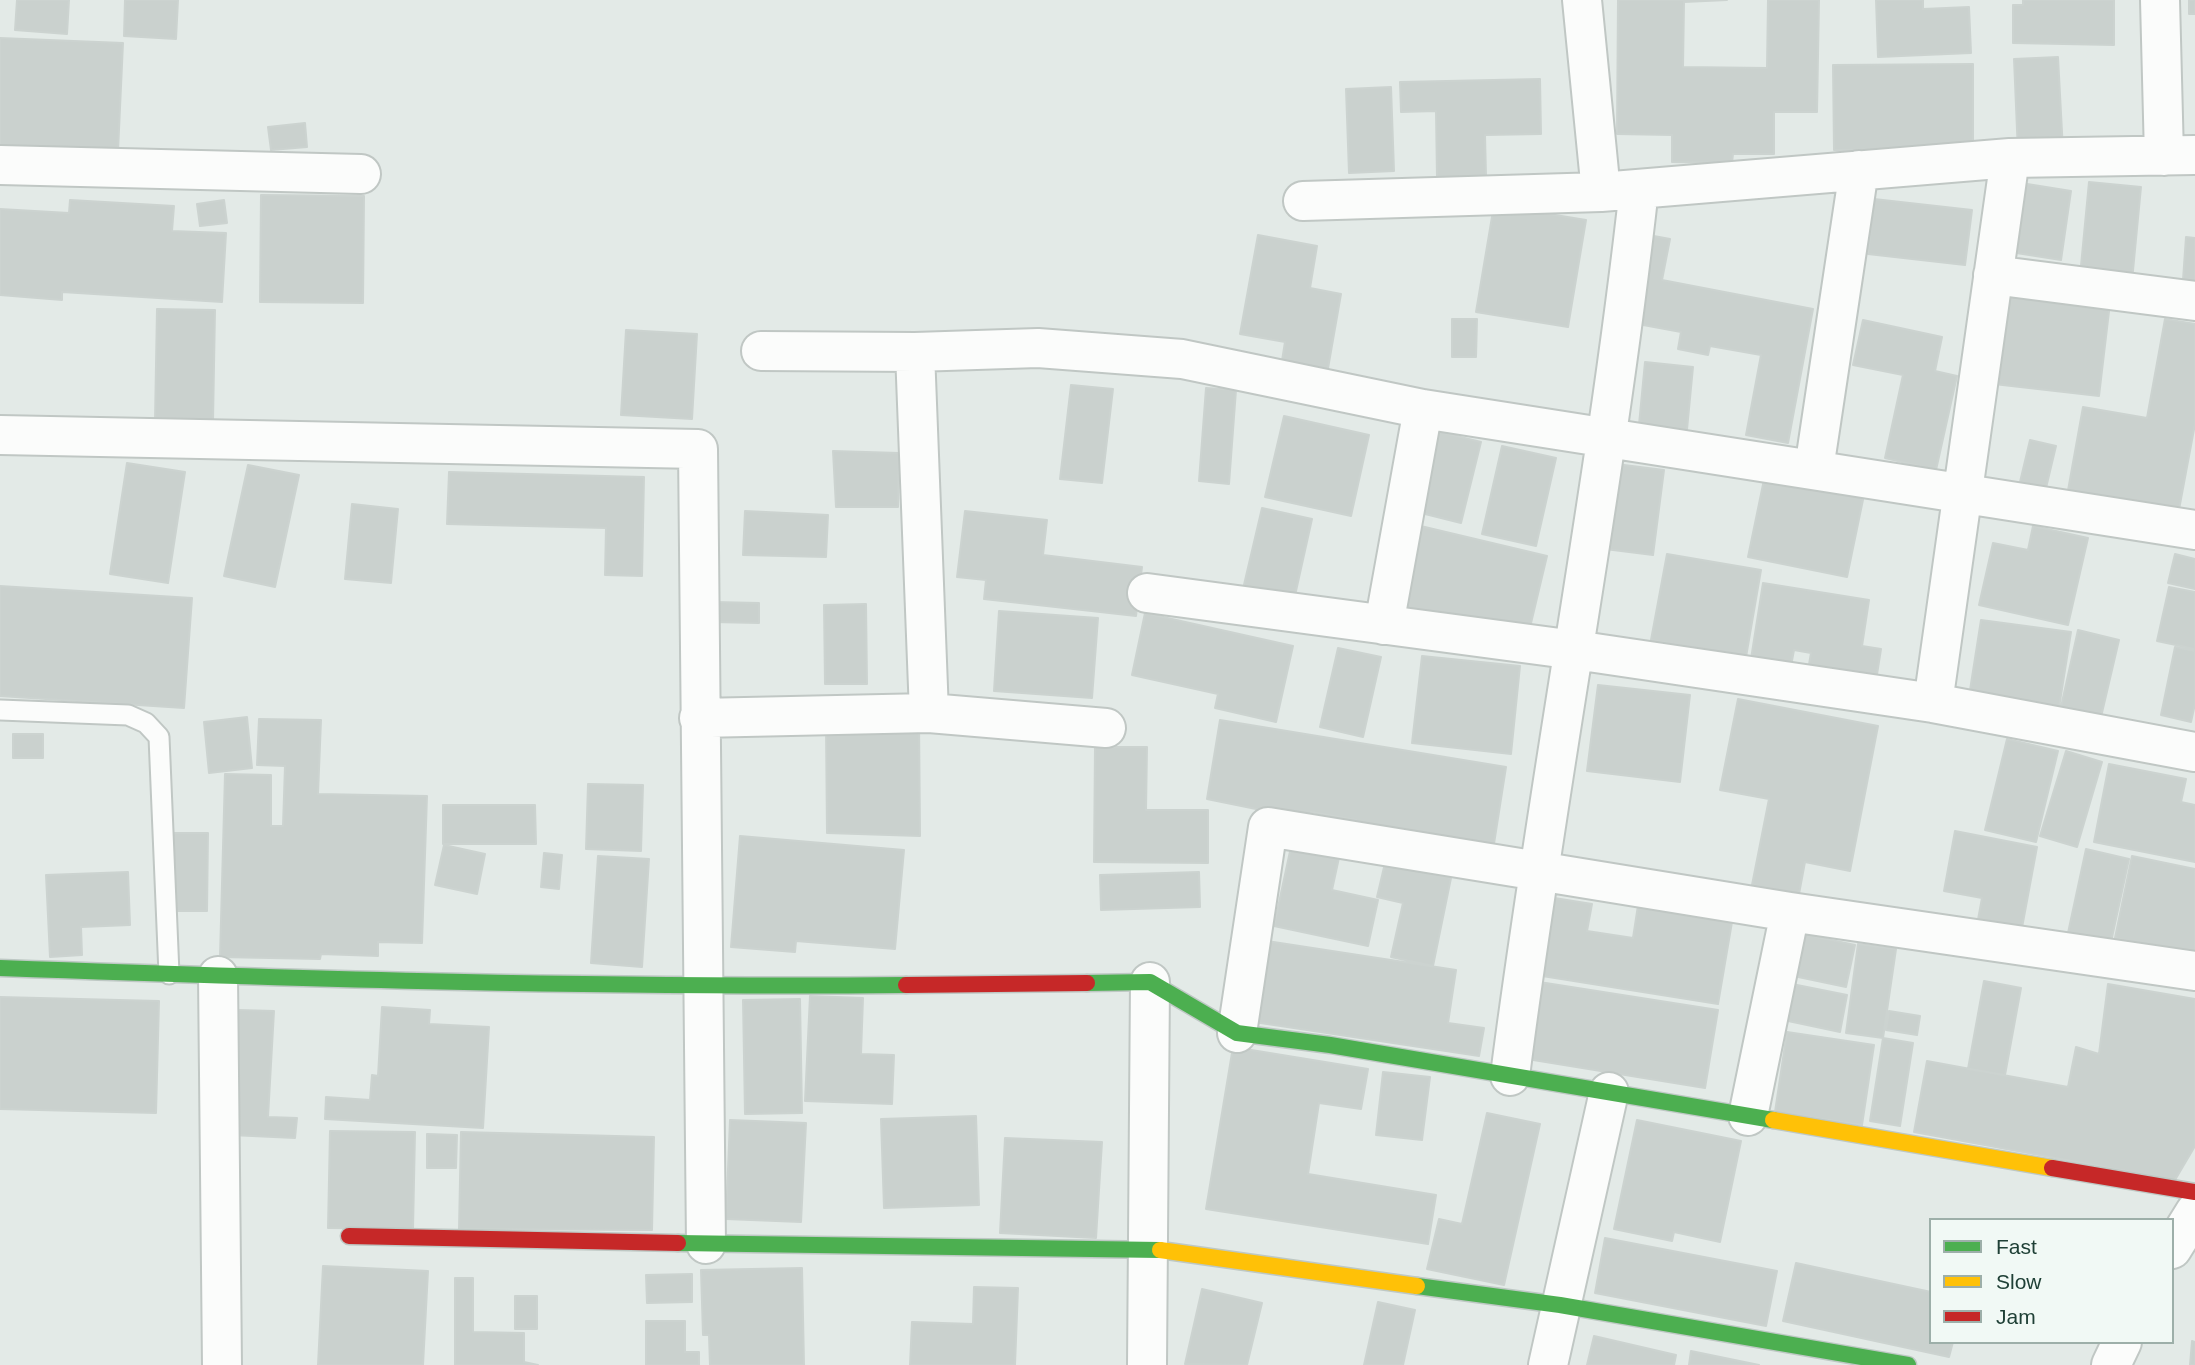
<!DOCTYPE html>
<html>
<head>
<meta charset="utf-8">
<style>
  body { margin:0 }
  #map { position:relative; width:2195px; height:1365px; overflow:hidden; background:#e3eae7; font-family:Arial,sans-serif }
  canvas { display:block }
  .legend { position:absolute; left:1929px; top:1218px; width:245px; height:126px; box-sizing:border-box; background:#f1f9f5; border:2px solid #9dafa9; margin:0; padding:9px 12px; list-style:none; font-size:21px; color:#1f4036 }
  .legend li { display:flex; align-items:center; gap:14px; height:35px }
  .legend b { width:35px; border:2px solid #9dafa9 }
</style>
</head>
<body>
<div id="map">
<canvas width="2195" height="1365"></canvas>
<ul class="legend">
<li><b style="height:9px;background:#4caf50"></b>Fast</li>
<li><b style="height:9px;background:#ffc107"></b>Slow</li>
<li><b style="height:9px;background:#c62828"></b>Jam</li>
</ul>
</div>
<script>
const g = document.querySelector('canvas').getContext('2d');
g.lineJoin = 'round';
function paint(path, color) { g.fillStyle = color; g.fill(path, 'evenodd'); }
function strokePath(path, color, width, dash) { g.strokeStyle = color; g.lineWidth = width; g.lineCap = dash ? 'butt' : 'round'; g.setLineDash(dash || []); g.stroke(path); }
const building = new Path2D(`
  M17,0H69L67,34L15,30Z
  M125,0H178L176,39L124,36Z
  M1618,0H1727L1684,2L1683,67L1767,68L1768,0H1819L1817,112H1774V154H1733L1732,163L1672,162V135L1617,134Z
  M1876,0H1923V9L1969,7L1971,53L1878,57Z
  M2023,0H2114V45L2013,43V5H2023Z
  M2189,0H2195V14H2189Z
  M0,38L123,43L118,151L0,146Z
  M2058,57L2063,151L2018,153L2014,59Z
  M1973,64V149L1834,150L1833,65Z
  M1540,79L1541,134L1485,135L1486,176L1437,178L1436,111L1401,112L1400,82Z
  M1391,87L1394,171L1349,173L1346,89Z
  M305,123L307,147L271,150L268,127Z
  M2089,182L2141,187L2132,281L2080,276Z
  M2021,183L2071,191L2061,260L2010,252Z
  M261,195L364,196L363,303L260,302Z
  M1874,199L1972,210L1965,265L1868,254Z
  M70,200L174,206L172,231L226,233L222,302L62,292V300L0,295V209L69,213Z
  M224,200L227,223L200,226L197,204Z
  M1494,205L1586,220L1568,327L1476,312Z
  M1643,234L1670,239L1662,280L1813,309L1788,443L1746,435L1761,355L1710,346L1708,355L1678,349L1681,332L1627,322Z
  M1258,235L1317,246L1310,288L1341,294L1327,374L1281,367L1285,342L1240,334Z
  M2186,237L2195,238V294H2182Z
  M2006,291L2110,303L2099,396L1994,384Z
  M157,309L215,310L213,421H155Z
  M1452,319H1477L1476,357H1452Z
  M2165,319L2195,324V424L2178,515L2067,496L2083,407L2147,418Z
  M1863,320L1942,337L1935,371L1957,376L1936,470L1885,458L1903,375L1853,365Z
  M626,330L697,334L692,419L621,415Z
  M1645,362L1693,367L1686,440L1638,435Z
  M1071,385L1113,389L1102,483L1060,479Z
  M1206,388L1236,390L1229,484L1199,481Z
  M1284,416L1369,435L1351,516L1265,497Z
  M1436,431L1481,442L1461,523L1417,512Z
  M2030,440L2056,446L2046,488L2020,482Z
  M1502,446L1556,458L1536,546L1482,534Z
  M833,451L899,453L898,507H836Z
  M127,463L185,472L168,583L110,574Z
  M1616,464L1664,470L1653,555L1605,549Z
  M248,465L299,475L275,587L224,576Z
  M1766,470L1865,490L1847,577L1748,557Z
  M449,472L644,477L642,576L605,575L606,528L447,524Z
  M352,504L398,509L391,583L345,579Z
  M1262,508L1312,519L1294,600L1243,589Z
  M745,511L828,515L826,557L743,555Z
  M965,511L1047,520L1043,555L1142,567L1136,616L984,599L986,580L957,577Z
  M1408,523L1547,556L1527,640L1391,606Z
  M2033,526L2088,538L2068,625L1979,605L1993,543L2028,550Z
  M1667,554L1761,570L1746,657L1651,640Z
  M2175,554L2195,559V589L2168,583Z
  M1763,583L1869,600L1862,646L1881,649L1875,687L1807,676L1811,653L1794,650L1791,666L1751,659Z
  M0,586L192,598L184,708L0,696Z
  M2169,587L2195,592V649L2157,641Z
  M714,602L759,603V623L713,622Z
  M866,604L867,684H825L824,605Z
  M999,611L1098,618L1092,698L994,691Z
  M1145,613L1293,646L1276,722L1215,708L1218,694L1132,675Z
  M1981,620L2071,632L2058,714L1968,703Z
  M2078,630L2119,640L2101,717L2061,707Z
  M2175,647L2195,651V704L2191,722L2161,715Z
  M1338,648L1381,657L1363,737L1320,727Z
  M1422,656L1520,666L1511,754L1412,743Z
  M1598,685L1690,695L1680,782L1587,771Z
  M1738,699L1878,726L1850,871L1805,862L1799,894L1752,885L1769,799L1720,790Z
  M247,717L252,768L209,773L204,722Z
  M259,719L321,720L318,794L427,796L422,943L378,942V956L321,954L320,959L220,957L225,774L271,775V826H283L285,766L257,765Z
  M919,720L920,836L827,833L826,726Z
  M1220,720L1506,767L1493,850L1355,827L1356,820L1311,812L1310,820L1207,799Z
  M13,734H43V758H13Z
  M2007,739L2058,751L2036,842L1985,830Z
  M1095,747H1147L1146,810H1208V863L1094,862Z
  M2066,751L2102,762L2077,847L2040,836Z
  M2109,764L2186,779L2181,802L2195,805V862L2094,842Z
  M588,784L643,785L641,851L586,849Z
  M443,805H535L536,844H443Z
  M1955,831L2037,847L2021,933L1977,925L1982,898L1944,891Z
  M169,833H208L207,911H169Z
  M740,836L904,850L895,949L796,941L795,952L731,947Z
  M1292,842L1340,853L1332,890L1378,900L1368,946L1274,926Z
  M444,845L485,854L477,894L435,885Z
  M2086,849L2129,859L2111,942L2068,933Z
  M544,853L562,855L559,889L541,887Z
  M598,856L649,859L642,967L591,963Z
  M2132,856L2195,869V955L2115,938Z
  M1385,863L1451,878L1433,966L1391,957L1403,903L1377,897Z
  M128,872L130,925L81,927L82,955L50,957L46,875Z
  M1199,872L1200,907L1101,910L1100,875Z
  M1548,897L1592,904L1587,931L1633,938L1639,899L1688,907L1687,915L1732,922L1718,1004L1536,975Z
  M1793,932L1855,945L1846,987L1784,974Z
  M1267,941L1456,970L1448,1023L1484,1028L1479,1056L1254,1022Z
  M1858,944L1896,949L1883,1038L1846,1033Z
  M1533,981L1718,1010L1705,1088L1521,1058Z
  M1984,981L2021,988L2005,1075L1968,1069Z
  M1782,982L1847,995L1840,1032L1774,1018Z
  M2108,984L2195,999V1146L2175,1180L1914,1132L1927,1061L2068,1087L2076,1047L2099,1054Z
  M810,996L863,998L861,1054L894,1055L892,1104L805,1101Z
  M0,997L159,1001L156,1113L0,1109Z
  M800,999L802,1113L745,1114L743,1000Z
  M382,1007L430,1010L429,1024L489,1027L483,1128L325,1119L326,1097L370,1100L372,1075L378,1076Z
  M238,1010L274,1011L268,1117L297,1118L295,1138L231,1135Z
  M1889,1011L1920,1016L1917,1035L1886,1030Z
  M1787,1032L1874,1045L1862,1125L1775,1112Z
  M1883,1038L1913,1043L1900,1126L1870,1121Z
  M1233,1047L1368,1069L1361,1109L1319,1103L1308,1174L1436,1195L1428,1244L1206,1209Z
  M1383,1072L1430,1077L1422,1140L1376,1135Z
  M1487,1113L1540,1124L1504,1285L1427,1269L1439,1219L1462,1224Z
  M976,1116L979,1205L884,1208L881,1119Z
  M730,1120L806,1123L801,1222L726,1219Z
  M1637,1120L1741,1141L1720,1242L1674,1232L1672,1241L1614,1229Z
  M330,1131L415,1132L413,1229L328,1228Z
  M461,1132L654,1137L652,1230L459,1229Z
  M427,1134L457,1135L456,1168H427Z
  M1005,1138L1102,1142L1096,1238L1000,1233Z
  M1605,1238L1777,1271L1766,1326L1595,1293Z
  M1796,1263L1931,1292V1342H1953L1949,1357L1783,1321Z
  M323,1266L428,1271L423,1365H318Z
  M802,1268L804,1365H710L709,1335H703L701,1270Z
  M692,1274V1302L647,1303L646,1275Z
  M455,1278H473V1332L524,1333V1362L538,1365H455Z
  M974,1287L1018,1288L1015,1365H910L912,1322L973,1324Z
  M1202,1289L1262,1303L1247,1365L1185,1364Z
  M515,1296H537V1329H515Z
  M1378,1302L1415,1310L1403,1365H1364Z
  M646,1321H685V1352H699V1365H646Z
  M1594,1336L1676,1355L1674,1365H1587Z
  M2192,1341L2195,1342V1365H2190Z
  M1691,1351L1759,1365H1689Z`);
paint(building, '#cad1ce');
strokePath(building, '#ccd3d0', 2);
const lane = new Path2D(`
  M0,710L128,715L146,723L159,737L169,974`);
const street = new Path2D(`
  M1582,0L1601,192L2010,158L2195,155
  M2160,0L2164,156
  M2010,158L1933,703L2195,752
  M0,165L361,174
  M1303,201L1601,192
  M1993,275L2195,301
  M761,351L915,352L1038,348L1182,359L1423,409L2195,530
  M915,352L929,713
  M0,435L698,449L706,1244
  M1814,469L1859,170
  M1147,593L1575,650L1933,703
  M1384,625L1423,409
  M699,718L929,713L1106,728
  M218,976L222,1365
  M1237,1033L1268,827L1790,912L2195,971
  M1510,1076C1548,779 1606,486 1639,189
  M1748,1116L1790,912
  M2172,1249L2195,1212
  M1147,1365L1150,982
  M1548,1365L1609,1092
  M2111,1365L2122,1342`);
const fast = new Path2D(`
  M0,968C302,979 604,988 906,985
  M1087,983L1150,982L1237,1033L1330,1045L1773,1120
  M678,1243L1160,1250
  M1417,1286L1560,1305L1908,1365`);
const slow = new Path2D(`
  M1773,1120L2052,1168
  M1160,1250L1417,1286`);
const jam = new Path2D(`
  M906,985L1087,983
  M2052,1168L2195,1192
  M349,1236L678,1243`);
strokePath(lane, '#c0c7c4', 23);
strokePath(street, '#c0c7c4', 42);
strokePath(fast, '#bec8c4', 19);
strokePath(slow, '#bec8c4', 19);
strokePath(jam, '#bec8c4', 19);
strokePath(lane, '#fbfcfb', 19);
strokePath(street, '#fbfcfb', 38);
strokePath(fast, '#4caf50', 16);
strokePath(slow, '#ffc107', 16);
strokePath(jam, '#c62828', 16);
</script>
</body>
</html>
